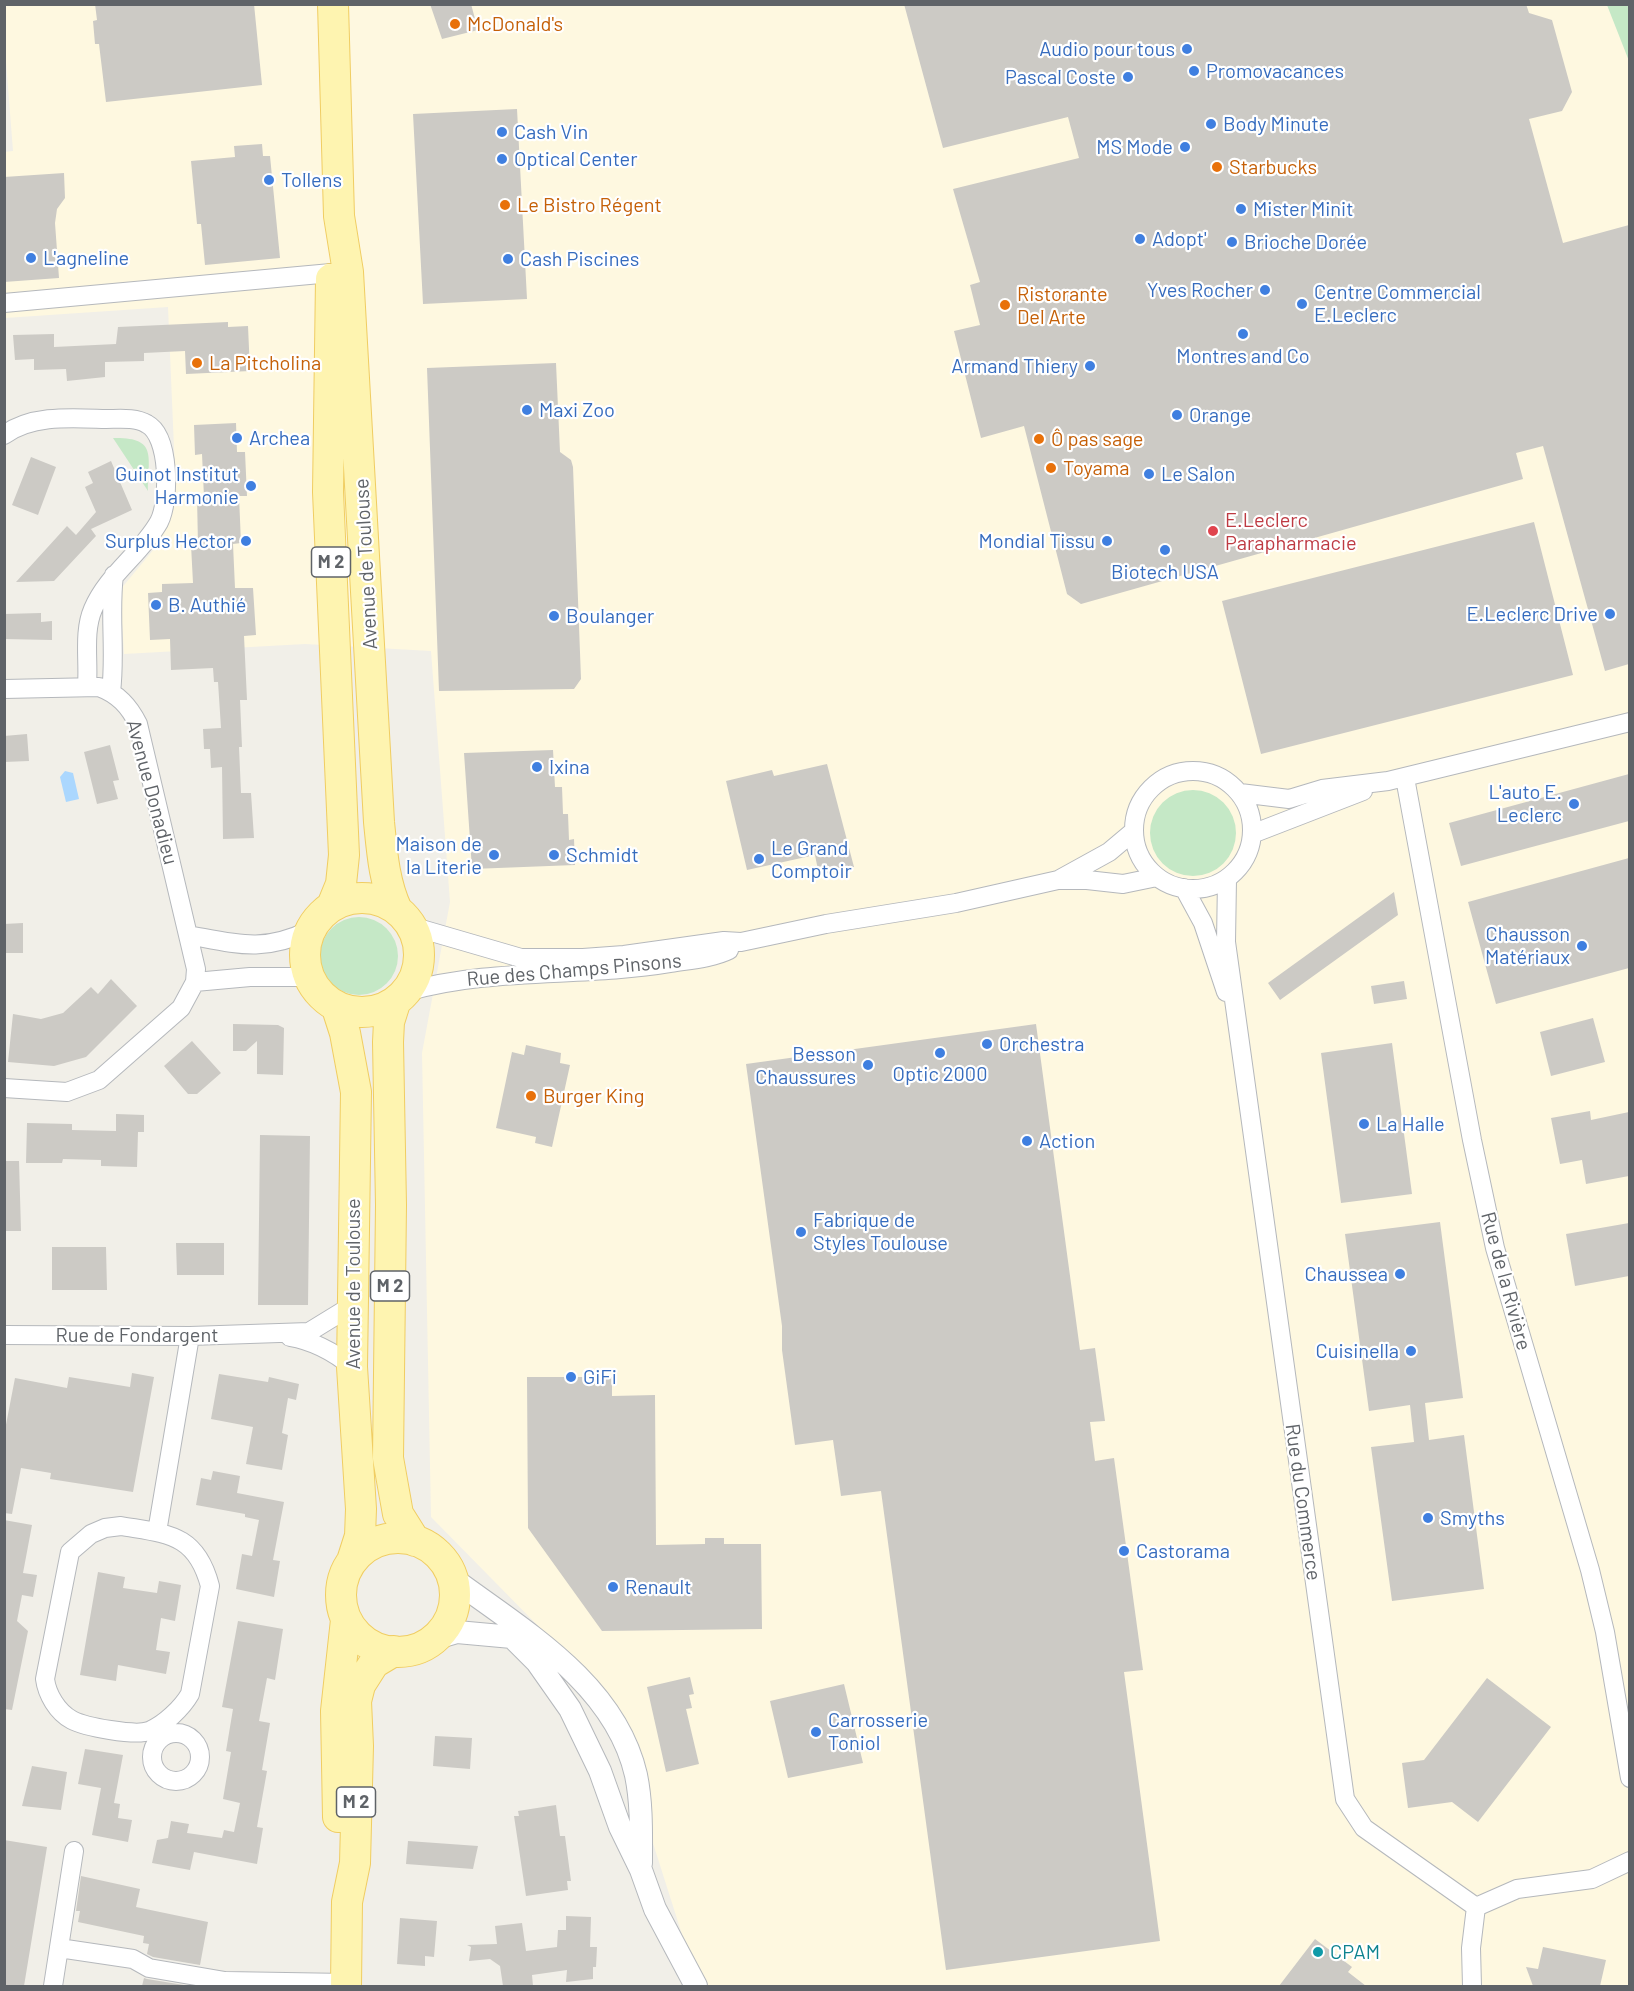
<!DOCTYPE html>
<html>
<head>
<meta charset="utf-8">
<style>
  body { margin:0 }
  #map { position:relative; width:1634px; height:1991px; overflow:hidden; background:#f1efe8; font-family:Barlow,sans-serif }
  canvas { display:block }
  .frame { position:absolute; inset:0; border:6px solid #5f6368; pointer-events:none }
</style>
</head>
<body>
<div id="map">
<canvas width="1634" height="1991"></canvas>
<div class="frame"></div>
</div>
<script>
const g = document.querySelector('canvas').getContext('2d');
g.lineJoin = 'round';
function paint(path, color) { g.fillStyle = color; g.fill(path, 'evenodd'); }
function strokePath(path, color, width, dash) { g.strokeStyle = color; g.lineWidth = width; g.lineCap = dash ? 'butt' : 'round'; g.setLineDash(dash || []); g.stroke(path); }
function write(font, color, halo, rows, align = 'center') {
  g.font = font + ' Barlow,sans-serif'; g.lineWidth = 4.5; g.setLineDash([]); g.textBaseline = 'middle'; g.strokeStyle = halo; g.fillStyle = color; for (const [text, x, y, turn = 0] of rows) {
    g.save(); g.translate(x, y); g.rotate((+turn || 0) * Math.PI / 180); g.textAlign = isNaN(turn) ? turn : align; if (halo) g.strokeText(text, 0, 0); g.fillText(text, 0, 0); g.restore();
  }
}
paint(new Path2D(`
  M5,5H1607L1630,61L1629,1986H704L686,1947L617,1730L549,1637L431,1517L422,1053L450,902L431,651L305,644L124,654L120,590L159,543L176,495L168,307L5,318L4,152L13,151L5,49Z`), '#fef8e0');
paint(new Path2D(`
  M1607,5H1629V61Z
  M113,438C158,437 148,456 148,491Z
  M1150 833a43 43 0 1 1 86 0a43 43 0 1 1-86 0Z
  M320 956a39 39 0 1 1 78 0a39 39 0 1 1-78 0Z`), '#c5e8c6');
paint(new Path2D(`
  M65,771L73,773L79,799L66,802L60,777Z`), '#abd7fe');
paint(new Path2D(`
  M95,4H254L262,85L106,102L99,44H95L93,21L97,20Z
  M430,4H471L478,30L442,39Z
  M904,4H1526L1529,13L1552,20L1572,92L1562,111L1529,119L1563,243L1629,225V664L1605,671L1543,446L1516,453L1523,479L1081,604L1067,594L1024,426L981,438L954,331L980,325L970,285L980,282L953,189L1079,158L1068,117L943,148Z
  M517,109L527,299L423,304L413,114Z
  M262,144L263,156H270L280,258L205,265L201,224H197L191,161L235,157L234,146Z
  M64,173L65,198L57,209L55,223L59,278L4,282V177Z
  M228,322V327L248,326L250,371L186,374L185,351L144,353V361L105,362V377L67,381L66,369L34,370V359L15,360L13,335L54,334V347L116,344L118,327Z
  M556,363L560,452L571,460L573,467L581,679L574,689L439,691L427,368Z
  M236,423L237,452H245L247,496H239L241,543L233,544L235,588H253L256,635L244,636L247,700H240L242,747H239L241,793H251L254,838L223,839L222,767L211,768L210,749H204L203,729L221,728L218,682H214L213,668L171,670L170,639L150,640L148,593L162,592V584L193,583L191,545H198L197,497H204L202,454L195,455L194,425Z
  M31,457L56,467L38,515L12,505Z
  M111,461L132,510L91,529L96,536L54,581L16,582L67,526L76,535L96,512L85,487L93,483L88,472Z
  M1534,522L1573,675L1261,754L1222,601Z
  M41,613V622L52,621V640L4,639V614Z
  M27,734L29,761L4,762V736Z
  M110,745L119,780L113,781L118,799L97,804L84,752Z
  M553,750L555,787H562L563,814H568L569,840L574,839L575,865L472,869L464,753Z
  M827,764L854,867L819,875L815,855L747,870L726,781L772,770L774,776Z
  M1629,774V821L1461,866L1449,823Z
  M1629,858V968L1496,1004L1468,902Z
  M1394,892L1398,915L1280,1000L1268,983Z
  M23,923V953H4V924Z
  M111,979L137,1006L86,1057L54,1066L8,1062L13,1014L41,1019L63,1013L91,987L98,994Z
  M1404,981L1407,999L1374,1004L1371,986Z
  M1593,1018L1605,1062L1551,1076L1540,1032Z
  M233,1024L278,1025L284,1028L283,1075L257,1074V1041L246,1051H233Z
  M1036,1024L1080,1350L1095,1348L1105,1421L1090,1422L1095,1461L1114,1458L1143,1670L1124,1672L1160,1941L946,1970L881,1491L841,1496L833,1440L795,1445L782,1350V1326L746,1064Z
  M192,1041L221,1073L197,1094H188L164,1066Z
  M1392,1043L1412,1194L1341,1203L1321,1053Z
  M526,1045L561,1053L560,1063L570,1065L552,1147L535,1143L536,1137L496,1128L512,1052L524,1055Z
  M1590,1111L1591,1120L1629,1112V1176L1586,1184L1582,1160L1560,1164L1551,1118Z
  M116,1114L144,1115V1132H138L137,1167L101,1166V1160L63,1159L62,1163H26L27,1123L72,1124V1130L116,1131Z
  M260,1135L310,1136L308,1305H258Z
  M5,1161H19L21,1231H4Z
  M1440,1222L1463,1398L1425,1403L1429,1440L1464,1435L1484,1589L1392,1601L1371,1447L1414,1442L1410,1405L1369,1411L1345,1234Z
  M1629,1223V1276L1575,1286L1566,1234Z
  M176,1243H224V1275H177Z
  M52,1247H106L107,1290H52Z
  M132,1373L154,1377L133,1492L50,1479L51,1473L21,1468L12,1514L4,1513V1435L15,1378L67,1388L69,1377L130,1387Z
  M219,1374L268,1382L269,1377L299,1384L296,1400L288,1398L282,1433L288,1435L282,1470L246,1464L253,1427L211,1419Z
  M527,1377H612V1396L655,1395L656,1545L705,1544V1538H724V1544H761L762,1629L602,1631L528,1528Z
  M213,1471L240,1476L237,1493L284,1502L273,1560L280,1561L274,1597L236,1589L242,1554L252,1556L259,1520L245,1517V1514L196,1505L201,1478L211,1480Z
  M4,1520L32,1525L23,1573L37,1575L33,1597L22,1595L17,1621L28,1631L12,1710L4,1709Z
  M98,1572L125,1577L123,1588L157,1593L159,1581L181,1585L175,1621L161,1618L156,1650L170,1652L166,1674L118,1665L116,1681L80,1675Z
  M238,1621L283,1629L275,1680L267,1678L259,1721L270,1723L262,1770L267,1771L257,1827L263,1828L257,1864L194,1852L190,1870L152,1863L157,1840L168,1838L171,1821L189,1824L187,1833L222,1838L224,1830L234,1832L240,1803L223,1799L231,1752L226,1751L233,1709L222,1707Z
  M690,1677L694,1694L689,1695L692,1708L686,1709L699,1764L666,1772L647,1687Z
  M1487,1678L1551,1727L1478,1822L1452,1802L1408,1808L1402,1763L1424,1760Z
  M844,1684L863,1763L788,1778L770,1701Z
  M435,1736L472,1738L470,1769L433,1766Z
  M85,1749L123,1755L114,1803L120,1804L118,1818L132,1820L128,1842L92,1835L101,1788L78,1784Z
  M32,1766L67,1772L61,1810L22,1806Z
  M556,1805L560,1836H565L571,1881H567L568,1890L526,1896L514,1816H519L518,1811Z
  M4,1840L47,1847L24,1986H4Z
  M408,1841L478,1846L473,1869L406,1864Z
  M81,1876L140,1889L136,1907L208,1922L200,1965L153,1957L147,1954L149,1944L143,1943L144,1936L78,1922L80,1911H76Z
  M566,1916L591,1917L590,1947H597L596,1967H593V1979L566,1982L567,1970L532,1975L533,1986H503L500,1966L490,1959L469,1961L471,1947L467,1945L497,1944L495,1926L522,1923L526,1951L557,1947L558,1930H566Z
  M400,1918L437,1921L434,1957L425,1956V1966L397,1964Z
  M1315,1939L1352,1967L1348,1972L1366,1986H1279Z
  M1543,1947L1606,1960L1600,1986H1533L1526,1967L1538,1969Z
  M144,1978L147,1979L190,1986H142Z`), '#cccac5');
const minor = new Path2D(`
  M4,303L331,273
  M4,435C32,414 74,418 106,419C119,419 135,417 147,424C170,436 170,501 159,522C141,554 108,574 93,609C83,632 89,661 87,686
  M4,689L99,687C118,694 129,706 138,724L196,969L195,982L181,1008L99,1080L67,1092L4,1088
  M111,692C116,653 109,614 114,575
  M1134 830a59 59 0 1 1 118 0a59 59 0 1 1-118 0Z
  M1405,778L1472,1140L1495,1248L1590,1570L1605,1632L1630,1778
  M1240,793L1289,799L1322,789L1388,781L1630,722
  M1252,834L1363,791
  M1060,879L1109,852L1134,831
  M1227,879L1226,942L1345,1799L1364,1828L1476,1907
  M1184,888L1203,923L1226,992
  M411,926L521,958H583L624,955L724,941L741,942L826,924L956,903L1058,880H1087L1123,884L1157,877
  M188,935C237,944 263,953 310,930
  M195,982L250,977H308
  M406,992C492,967 583,978 671,963C689,960 713,958 729,950
  M4,1335L190,1336L309,1332L353,1305
  M290,1337C313,1341 334,1352 352,1367
  M121,1526C167,1534 196,1533 210,1586L190,1694C182,1708 164,1725 149,1731C135,1736 85,1727 72,1720C57,1712 47,1694 45,1679L70,1552L91,1534L105,1528Z
  M157,1532L190,1336
  M152 1757a24 24 0 1 1 48 0a24 24 0 1 1-48 0Z
  M1476,1907L1517,1889L1592,1879L1630,1861
  M59,1948L133,1959L149,1968L225,1981L347,1983
  M53,1986L74,1851
  M1472,1986L1471,1948L1476,1907`);
const tertiary = new Path2D(`
  M452,1578C522,1630 615,1683 636,1775C642,1804 641,1834 641,1863
  M433,1639L457,1632L512,1637L537,1662L570,1709L600,1771L620,1827L641,1870L655,1909L696,1986`);
const primary = new Path2D(`
  M333,4L339,216L348,272L379,822C382,852 384,882 397,910
  M331,279L328,492L344,855L341,884L332,906
  M305 955a57 57 0 1 1 114 0a57 57 0 1 1-114 0Z
  M395,1003L389,1022L388,1042L391,1205L388,1458L398,1514L415,1541
  M337,1008L345,1033L356,1092L352,1367L361,1509L360,1536L352,1561
  M341 1595a57 57 0 1 1 114 0a57 57 0 1 1-114 0Z
  M338,1817L336,1711L346,1620
  M346,1986L347,1902L355,1863L358,1746L356,1701L360,1685L374,1663L394,1651`);
strokePath(minor, '#b5b8bc', 20);
strokePath(tertiary, '#b5b8bc', 24);
strokePath(primary, '#f0cd62', 32);
strokePath(minor, '#fff', 18);
strokePath(tertiary, '#fff', 22);
strokePath(primary, '#fef4b0', 30);
for (const [x, y, r, color] of [
  [455,24,6,"#e8710a"],
  [1187,49,6,"#3f7fe0"],
  [1194,71,6,"#3f7fe0"],
  [1128,77,6,"#3f7fe0"],
  [1211,124,6,"#3f7fe0"],
  [502,132,6,"#3f7fe0"],
  [1185,147,6,"#3f7fe0"],
  [502,159,6,"#3f7fe0"],
  [1217,167,6,"#e8710a"],
  [269,180,6,"#3f7fe0"],
  [505,205,6,"#e8710a"],
  [1241,209,6,"#3f7fe0"],
  [1140,239,6,"#3f7fe0"],
  [1232,242,6,"#3f7fe0"],
  [31,258,6,"#3f7fe0"],
  [508,259,6,"#3f7fe0"],
  [1265,290,6,"#3f7fe0"],
  [1302,304,6,"#3f7fe0"],
  [1005,305,6,"#e8710a"],
  [1243,334,6,"#3f7fe0"],
  [197,363,6,"#e8710a"],
  [1090,366,6,"#3f7fe0"],
  [527,410,6,"#3f7fe0"],
  [1177,415,6,"#3f7fe0"],
  [237,438,6,"#3f7fe0"],
  [1039,439,6,"#e8710a"],
  [1051,468,6,"#e8710a"],
  [1149,474,6,"#3f7fe0"],
  [251,486,6,"#3f7fe0"],
  [1213,531,6,"#e0444e"],
  [246,541,6,"#3f7fe0"],
  [1107,541,6,"#3f7fe0"],
  [1165,550,6,"#3f7fe0"],
  [156,605,6,"#3f7fe0"],
  [1610,614,6,"#3f7fe0"],
  [554,616,6,"#3f7fe0"],
  [537,767,6,"#3f7fe0"],
  [1574,804,6,"#3f7fe0"],
  [494,855,6,"#3f7fe0"],
  [554,855,6,"#3f7fe0"],
  [759,859,6,"#3f7fe0"],
  [1582,946,6,"#3f7fe0"],
  [987,1044,6,"#3f7fe0"],
  [940,1053,6,"#3f7fe0"],
  [868,1065,6,"#3f7fe0"],
  [531,1096,6,"#e8710a"],
  [1364,1124,6,"#3f7fe0"],
  [1027,1141,6,"#3f7fe0"],
  [801,1232,6,"#3f7fe0"],
  [1400,1274,6,"#3f7fe0"],
  [1411,1351,6,"#3f7fe0"],
  [571,1377,6,"#3f7fe0"],
  [1428,1518,6,"#3f7fe0"],
  [1124,1551,6,"#3f7fe0"],
  [613,1587,6,"#3f7fe0"],
  [816,1732,6,"#3f7fe0"],
  [1318,1952,6,"#0f9aa8"]
]) { const dot = new Path2D(); dot.arc(x, y, r, 0, 2 * Math.PI); g.fillStyle = color; g.fill(dot); strokePath(dot, '#fff', 2); }
for (const [x, y, w] of [
  [331,562,39],
  [390,1286,39],
  [356,1802,39]
]) { const box = new Path2D(); box.roundRect(x - w / 2, y - 15, w, 30, 4.5); g.fillStyle = '#fff'; g.fill(box); strokePath(box, '#5f6368', 1.5); }
write('bold 18px', '#5f6368', null, [
  ["M 2",331,562],
  ["M 2",390,1286],
  ["M 2",356,1802]
]);
write('20px', '#c56008', '#fff', [
  ["McDonald's",467,24],
  ["Starbucks",1229,167],
  ["Le Bistro Régent",517,205],
  ["Ristorante",1017,294],
  ["Del Arte",1017,317],
  ["La Pitcholina",209,363],
  ["Ô pas sage",1051,439],
  ["Toyama",1063,468],
  ["Burger King",543,1096]
], 'left');
write('20px', '#366cbe', '#fff', [
  ["Audio pour tous",1175,49,"right"],
  ["Promovacances",1206,71],
  ["Pascal Coste",1116,77,"right"],
  ["Body Minute",1223,124],
  ["Cash Vin",514,132],
  ["MS Mode",1173,147,"right"],
  ["Optical Center",514,159],
  ["Tollens",281,180],
  ["Mister Minit",1253,209],
  ["Adopt'",1152,239],
  ["Brioche Dorée",1244,242],
  ["L'agneline",43,258],
  ["Cash Piscines",520,259],
  ["Yves Rocher",1253,290,"right"],
  ["Centre Commercial",1314,292],
  ["E.Leclerc",1314,315],
  ["Montres and Co",1243,356,"center"],
  ["Armand Thiery",1078,366,"right"],
  ["Maxi Zoo",539,410],
  ["Orange",1189,415],
  ["Archea",249,438],
  ["Guinot Institut",239,474,"right"],
  ["Harmonie",239,497,"right"],
  ["Le Salon",1161,474],
  ["Surplus Hector",234,541,"right"],
  ["Mondial Tissu",1095,541,"right"],
  ["Biotech USA",1165,572,"center"],
  ["B. Authié",168,605],
  ["E.Leclerc Drive",1598,614,"right"],
  ["Boulanger",566,616],
  ["Ixina",549,767],
  ["L'auto E.",1562,792,"right"],
  ["Leclerc",1562,815,"right"],
  ["Maison de",482,844,"right"],
  ["la Literie",482,867,"right"],
  ["Le Grand",771,848],
  ["Comptoir",771,871],
  ["Schmidt",566,855],
  ["Chausson",1570,934,"right"],
  ["Matériaux",1570,957,"right"],
  ["Orchestra",999,1044],
  ["Besson",856,1054,"right"],
  ["Chaussures",856,1077,"right"],
  ["Optic 2000",940,1074,"center"],
  ["La Halle",1376,1124],
  ["Action",1039,1141],
  ["Fabrique de",813,1220],
  ["Styles Toulouse",813,1243],
  ["Chaussea",1388,1274,"right"],
  ["Cuisinella",1399,1351,"right"],
  ["GiFi",583,1377],
  ["Smyths",1440,1518],
  ["Castorama",1136,1551],
  ["Renault",625,1587],
  ["Carrosserie",828,1720],
  ["Toniol",828,1743]
], 'left');
write('20px', '#be3a42', '#fff', [
  ["E.Leclerc",1225,520],
  ["Parapharmacie",1225,543]
], 'left');
write('20px', '#5f6368', '#fff', [
  ["Avenue de Toulouse",366,564,-93],
  ["Avenue Donadieu",152,792,75],
  ["Rue des Champs Pinsons",574,970,-5],
  ["Rue de la Rivière",1506,1281,75],
  ["Avenue de Toulouse",353,1284,-90],
  ["Rue de Fondargent",137,1335],
  ["Rue du Commerce",1303,1502,82]
]);
write('20px', '#0d838f', '#fff', [
  ["CPAM",1330,1952]
], 'left');
</script>
</body>
</html>
